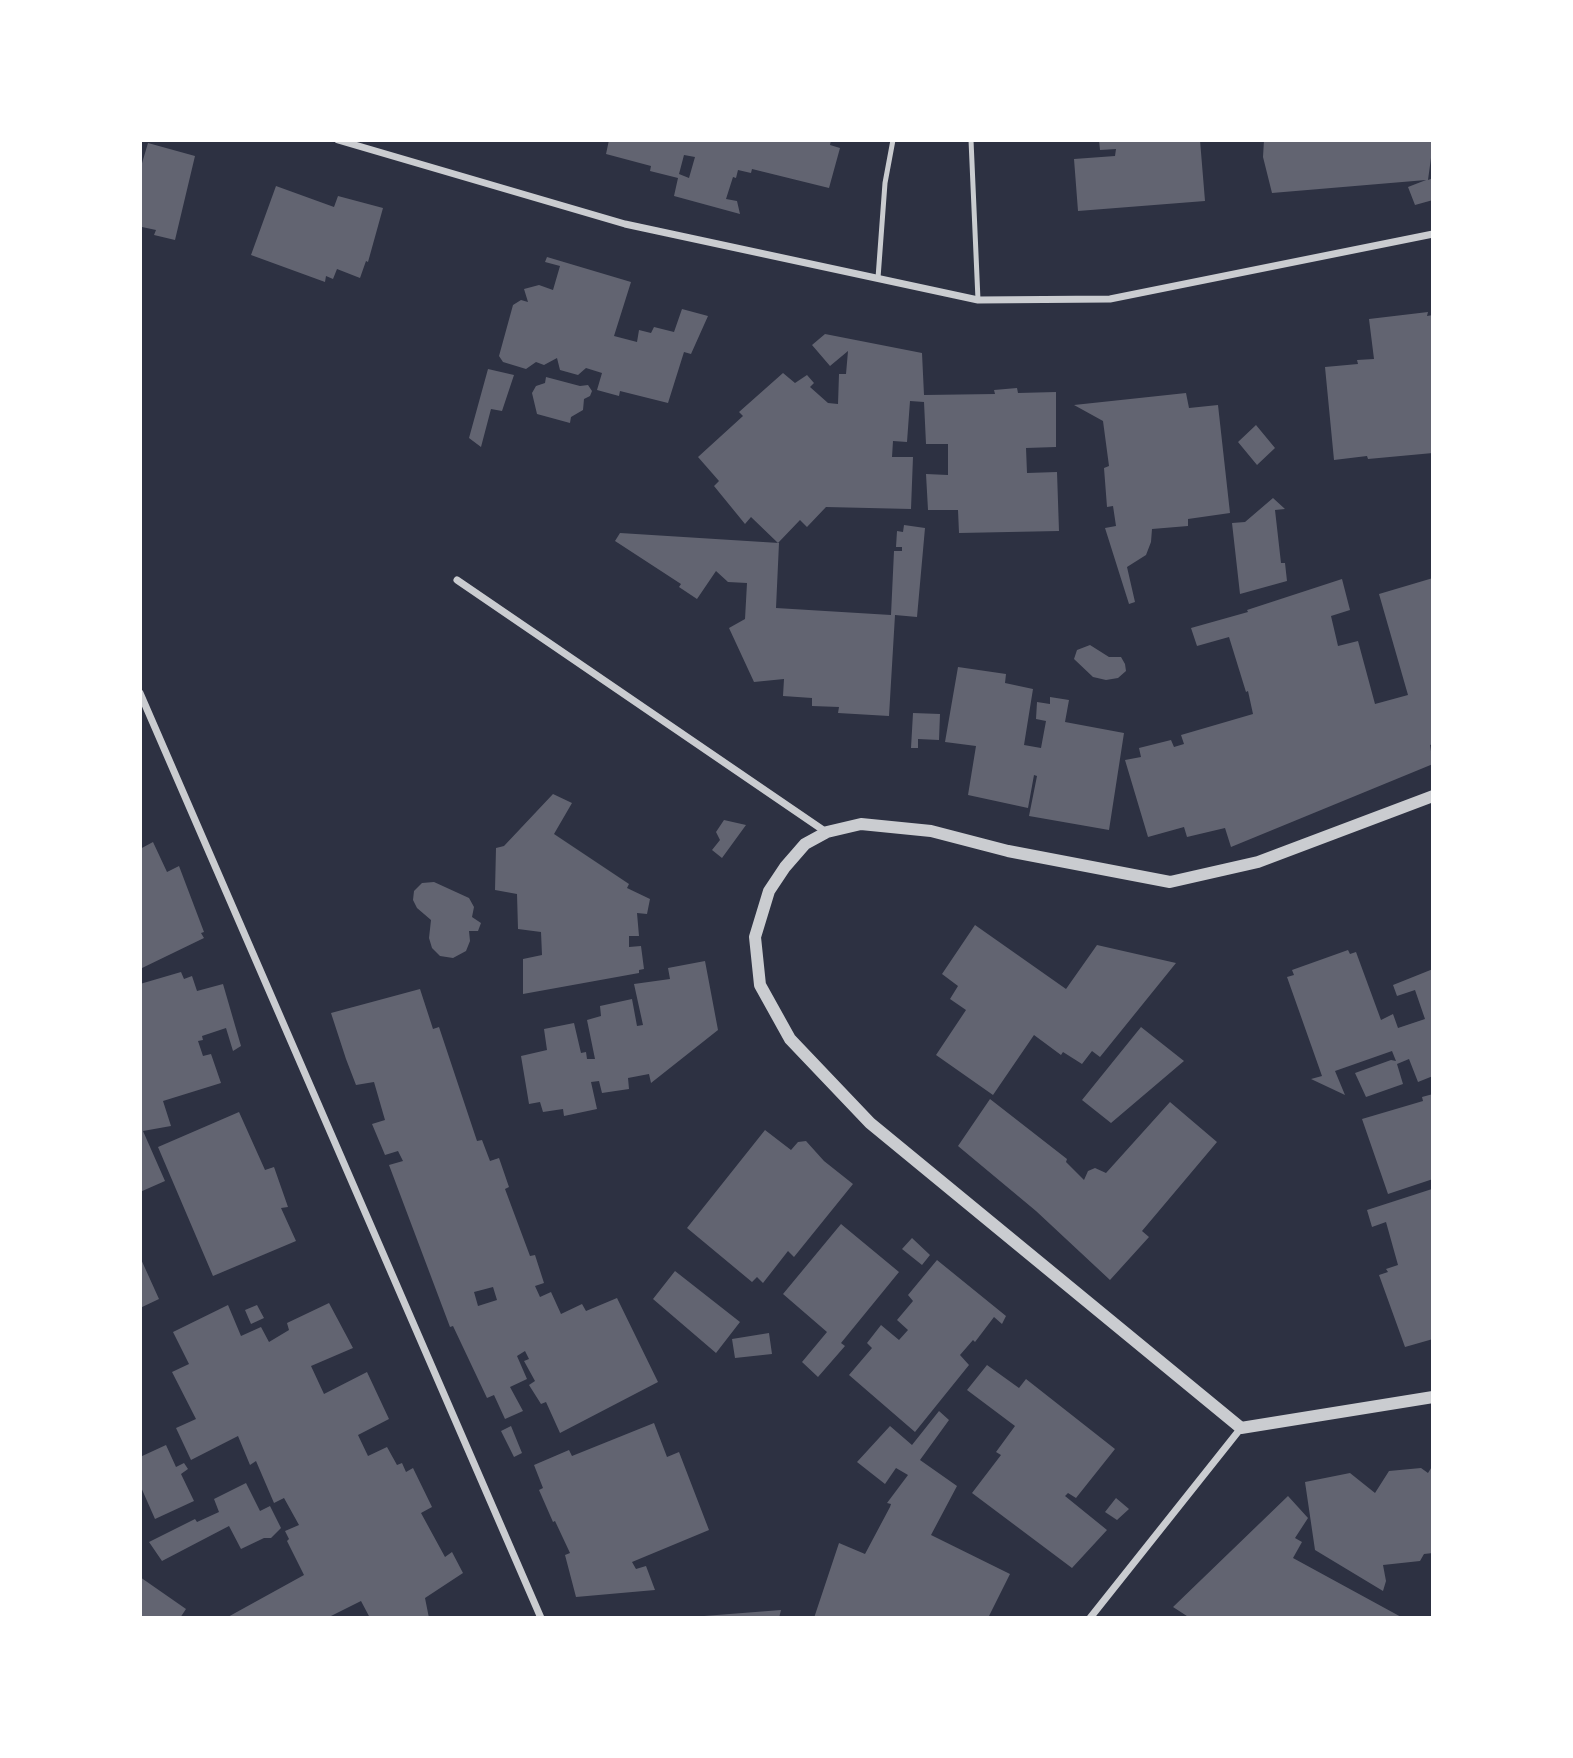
<!DOCTYPE html>
<html>
<head>
<meta charset="utf-8">
<style>
  body { margin:0 }
  #map { position:relative; width:1573px; height:1758px; overflow:hidden; background:#2d3142; font-family:"Roboto Condensed",sans-serif }
  canvas { display:block }
  .frame { position:absolute; inset:0; border:142px solid #fff; pointer-events:none }
</style>
</head>
<body>
<div id="map">
<canvas width="1573" height="1758"></canvas>
<div class="frame"></div>
</div>
<script>
const g = document.querySelector('canvas').getContext('2d');
g.lineJoin = 'round';
function paint(path, color) { g.fillStyle = color; g.fill(path, 'evenodd'); }
function strokePath(path, color, width, dash) { g.strokeStyle = color; g.lineWidth = width; g.lineCap = dash ? 'butt' : 'round'; g.setLineDash(dash || []); g.stroke(path); }
paint(new Path2D(`
  M609,140H831L830,145L840,148L829,188L752,169L751,173L738,170L736,178L733,177L726,199L737,201L740,214L674,196L678,178L650,171L651,166L606,154ZM684,155L695,157L689,178L679,174Z
  M1099,140H1200L1205,201L1078,211L1074,159L1115,156L1116,149L1100,150Z
  M1264,140H1433V159L1431,158L1428,180L1433,178V200L1415,205L1408,187L1426,180L1272,193L1263,157Z
  M148,143L195,156L175,240L154,235L156,230L142,227L140,170Z
  M276,186L334,207L338,196L383,208L368,262L366,261L360,278L337,269L333,279L326,276L325,282L251,255Z
  M547,257L631,282L614,336L637,342L639,330L651,333L654,327L674,332L682,309L708,316L691,354L684,352L668,403L620,391L619,396L597,390L602,373L586,368L578,375L560,370L557,358L544,365L536,362L526,369L503,362L499,356L513,305L521,300L528,302L524,289L539,285L553,290L560,266L545,262Z
  M1428,312L1427,316L1433,315V453L1368,459L1367,456L1334,460L1325,367L1358,364L1357,360L1374,359L1369,319Z
  M825,334L922,353L924,395L995,394L994,390L1017,388L1018,393L1056,392V447L1026,448L1027,473L1057,472L1059,531L959,533L958,510H928L926,474L948,475V444H926L924,402L910,401L907,442L893,441L892,457H913L911,509L826,507L807,527L800,520L778,543L751,517L745,524L714,486L719,481L698,457L743,416L739,412L783,373L795,383L807,375L814,383L810,387L828,403L838,404L839,374H846L848,351L830,366L812,345Z
  M488,369L514,375L502,411L491,409L481,447L469,438Z
  M546,377L580,386L588,385L592,391L590,396L584,399L583,410L571,417L570,423L537,414L532,393L536,386L545,383Z
  M1186,393L1189,408L1218,405L1230,513L1188,519V526L1152,529L1151,542L1146,555L1127,567L1135,602L1129,604L1105,528L1116,526L1113,506L1107,507L1104,468L1109,466L1103,421L1074,405Z
  M1256,425L1275,448L1257,465L1238,442Z
  M1273,498L1285,509L1275,510L1281,563H1285L1287,581L1240,594L1232,523L1245,522Z
  M904,525L925,528L917,617L895,615L889,716L838,713L839,707L812,706V698L783,696L784,679L754,682L729,628L745,619L747,583L728,582L716,571L697,599L679,587L681,584L615,541L620,533L779,543L776,608L891,615L894,551H902V547H896L897,531L903,532Z
  M1433,578V744L1430,745L1433,764L1231,847L1225,828L1187,837L1184,827L1148,837L1125,760L1141,757L1139,748L1171,740L1174,747L1184,744L1181,735L1253,714L1248,691L1246,692L1229,637L1197,646L1191,628L1248,612L1247,610L1342,579L1350,610L1331,616L1338,646L1358,641L1375,704L1408,695L1379,594Z
  M1090,645L1109,657H1121L1125,664L1126,671L1118,678L1106,680L1093,677L1074,659L1077,650Z
  M958,667L1006,674L1005,683L1033,689L1024,745L1041,748L1046,721L1036,719L1037,702L1050,704V697L1069,700L1065,722L1124,733L1109,830L1029,816L1037,776L1034,775L1028,808L968,795L976,746L945,742Z
  M913,713L940,714L939,740L918,739V748H911Z
  M553,794L572,803L554,834L629,884L627,888L650,899L647,914L637,913L639,936H629V947L641,946L644,969L639,970V973L523,994V959L542,955L541,932L518,929L517,894L495,890L496,848L504,846Z
  M724,820L746,825L722,858L712,850L720,840L716,832Z
  M153,842L167,872L179,866L204,932L201,933L204,938L140,969V849Z
  M434,882L469,898L474,907L472,917L481,923L478,931H469L470,941L466,951L453,958L440,956L432,948L429,938L431,920L417,908L413,900L414,891L422,883Z
  M975,925L1066,989L1097,945L1176,963L1100,1057L1092,1051L1082,1064L1063,1052L1061,1055L1034,1035L993,1095L936,1055L966,1010L950,999L958,986L942,974Z
  M1348,950L1350,954L1356,952L1381,1020L1393,1014L1398,1028L1425,1019L1415,990L1397,996L1393,985L1433,969V1076L1418,1082L1409,1059L1397,1064L1403,1084L1366,1097L1355,1073L1391,1060L1396,1061L1392,1051L1335,1071L1345,1095L1311,1079L1322,1076L1287,977L1294,975L1292,970Z
  M705,961L718,1030L651,1083L649,1074L628,1078L629,1089L602,1093L599,1081L591,1082L597,1109L564,1116L563,1109L543,1112L540,1102L529,1104L521,1056L547,1050L544,1029L574,1023L581,1053L586,1052L587,1059H595L587,1020L601,1016L600,1006L632,999L637,1026L643,1025L634,984L670,979L668,968Z
  M181,972L184,979L192,976L197,991L223,984L241,1046L233,1051L226,1028L202,1036L203,1040L198,1041L203,1056L211,1054L221,1083L163,1101L171,1126L143,1131L165,1181L140,1192V984Z
  M420,989L433,1029L439,1027L477,1141L482,1140L490,1161L499,1158L509,1187L505,1189L530,1256L535,1255L544,1283L535,1286L540,1297L551,1292L561,1314L582,1304L586,1311L617,1298L658,1382L560,1433L546,1402L541,1404L529,1385L535,1381L524,1361L529,1359L525,1351L517,1356L527,1379L510,1387L523,1411L505,1419L494,1395L487,1398L453,1326L450,1327L389,1165L403,1161L398,1151L385,1155L372,1124L385,1120L374,1082L356,1085L346,1059L331,1013ZM493,1287L497,1300L478,1306L474,1292Z
  M1141,1027L1184,1061L1111,1123L1082,1100Z
  M1433,1094V1179L1388,1194L1362,1119L1423,1101L1422,1097Z
  M990,1099L1067,1159L1066,1162L1084,1180L1088,1171L1095,1168L1106,1173L1170,1102L1217,1142L1142,1231L1149,1237L1110,1280L1036,1211L958,1146Z
  M239,1112L265,1170L274,1167L288,1207L281,1208L296,1241L213,1276L158,1147Z
  M765,1130L791,1150L798,1142L806,1141L824,1161L853,1184L794,1257L788,1251L763,1283L757,1277L752,1282L687,1228Z
  M1432,1189L1433,1339L1405,1347L1379,1275L1388,1272L1386,1269L1398,1265L1386,1222L1372,1227L1367,1210Z
  M841,1224L899,1272L841,1343L845,1346L818,1377L802,1362L827,1332L783,1294Z
  M912,1238L930,1255L922,1265L902,1249Z
  M140,1257L159,1299L140,1308Z
  M937,1260L1006,1316L1002,1324L994,1317L975,1342L973,1340L960,1355L969,1365L915,1432L849,1375L872,1348L867,1343L881,1325L899,1340L908,1330L897,1320L913,1301L908,1295Z
  M675,1271L740,1322L716,1353L653,1299Z
  M329,1303L353,1348L311,1366L324,1394L367,1372L389,1419L358,1435L368,1456L387,1447L397,1465L402,1463L406,1472L413,1468L432,1507L421,1513L445,1557L452,1552L463,1573L425,1598L429,1618H370L361,1601L327,1618H226L304,1575L287,1541L289,1539L285,1531L299,1525L284,1498L274,1503L256,1461L250,1465L238,1436L191,1460L176,1428L196,1419L172,1372L189,1364L173,1332L228,1305L241,1336L261,1327L269,1342L289,1330L287,1323Z
  M257,1305L264,1318L251,1324L245,1310Z
  M769,1333L772,1354L735,1358L732,1339Z
  M987,1365L1019,1388L1026,1379L1115,1449L1076,1498L1068,1493L1065,1496L1107,1530L1072,1568L972,1493L1001,1455L996,1452L1015,1426L967,1390Z
  M939,1411L949,1420L920,1460L957,1486L931,1535L1010,1574L988,1618H814L839,1543L865,1554L890,1507L891,1504L887,1503L908,1475L896,1468L885,1484L857,1462L890,1426L912,1445Z
  M654,1423L667,1457L679,1452L709,1530L632,1562L636,1569L646,1566L655,1590L576,1597L565,1555L570,1553L555,1521L553,1522L539,1490L543,1488L534,1465L569,1450L572,1456Z
  M511,1426L522,1453L514,1457L501,1431Z
  M166,1445L176,1467L184,1463L188,1469L181,1474L194,1501L155,1519L140,1485V1457Z
  M1433,1465V1553L1424,1554L1420,1561L1383,1565L1386,1581L1383,1591L1315,1550L1305,1482L1350,1473L1375,1493L1389,1471L1421,1468L1428,1473Z
  M246,1483L260,1511L270,1506L281,1528L271,1538H264L241,1549L229,1526L162,1561L149,1542L195,1519L197,1522L219,1512L214,1499Z
  M1288,1496L1308,1518L1295,1538L1302,1542L1293,1558L1403,1618H1190L1173,1607Z
  M1116,1498L1129,1509L1117,1520L1105,1512Z
  M140,1577L186,1609L180,1618H140Z
  M781,1610L779,1618H704V1616Z`), '#626471');
strokePath(new Path2D(`
  M971,140L978,300
  M878,278L885,183L893,140`), '#caccd0', 5);
strokePath(new Path2D(`
  M338,140L625,224L978,300L1110,299L1433,234
  M457,580L826,832
  M140,693L541,1618
  M1090,1618L1241,1428`), '#caccd0', 7);
strokePath(new Path2D(`
  M1433,796L1258,862L1170,882L1008,851L931,831L861,824L827,832L805,844L785,867L769,891L755,937L760,985L790,1039L870,1123L1241,1428L1433,1397`), '#caccd0', 12);
</script>
</body>
</html>
